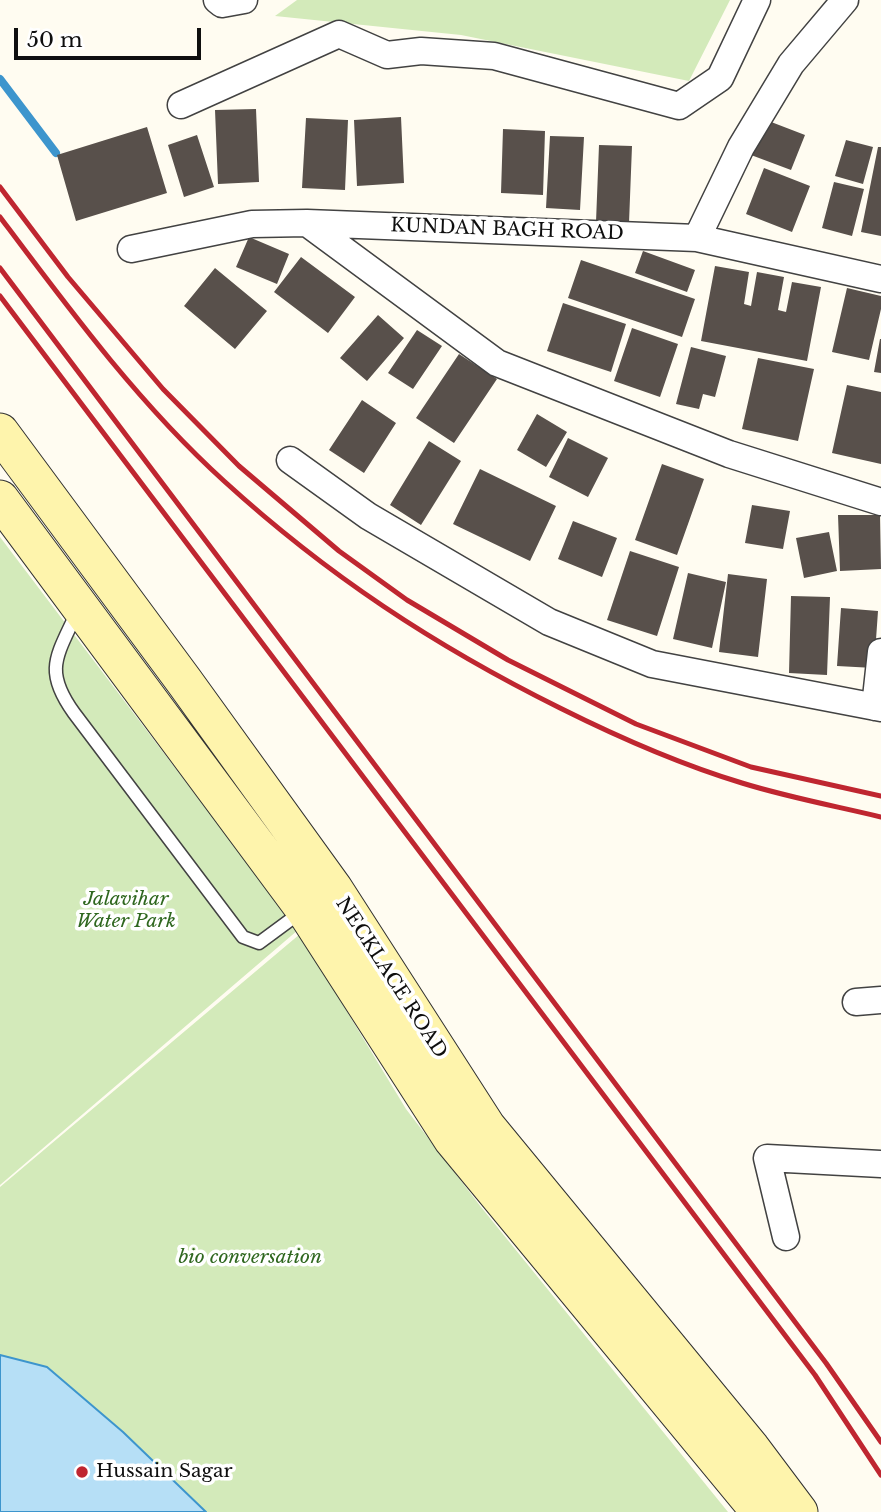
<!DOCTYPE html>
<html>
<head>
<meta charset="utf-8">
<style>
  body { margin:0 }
  #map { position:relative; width:881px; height:1512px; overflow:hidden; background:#fffcf1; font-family:"Libre Baskerville",serif }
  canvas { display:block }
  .scale { position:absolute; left:14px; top:28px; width:187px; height:32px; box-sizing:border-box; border:4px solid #0f0f0f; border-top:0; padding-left:9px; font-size:21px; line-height:24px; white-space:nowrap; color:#0f0f0f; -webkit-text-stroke:5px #fff; paint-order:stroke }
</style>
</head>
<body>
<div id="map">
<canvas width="881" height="1512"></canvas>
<div class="scale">50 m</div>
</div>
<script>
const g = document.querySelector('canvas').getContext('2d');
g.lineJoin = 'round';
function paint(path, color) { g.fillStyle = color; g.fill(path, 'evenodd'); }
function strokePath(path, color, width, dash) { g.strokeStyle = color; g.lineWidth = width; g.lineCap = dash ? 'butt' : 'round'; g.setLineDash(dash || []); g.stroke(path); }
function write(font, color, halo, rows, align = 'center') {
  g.font = font + ' "Libre Baskerville",serif'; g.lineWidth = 7; g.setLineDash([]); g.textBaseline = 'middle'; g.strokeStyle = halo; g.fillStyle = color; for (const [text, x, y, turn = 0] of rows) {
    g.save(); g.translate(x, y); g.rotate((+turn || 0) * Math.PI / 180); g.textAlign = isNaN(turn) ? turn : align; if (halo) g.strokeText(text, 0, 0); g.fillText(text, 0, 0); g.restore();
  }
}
paint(new Path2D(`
  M297,0H730L689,81L461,35L275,16Z
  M0,537L298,930L0,1185Z
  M300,934L406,1109L481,1207L728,1512H206L123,1433L3,1355H0V1187Z`), '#d3eaba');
const water = new Path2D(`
  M0,1355L47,1367L123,1432L206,1512H0Z`);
paint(water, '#b6dff6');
strokePath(water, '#3d95cd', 2);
strokePath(new Path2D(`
  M0,79L56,153`), '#3d95cd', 8);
paint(new Path2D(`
  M256,109L259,182L218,184L215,110Z
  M401,117L404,183L357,186L354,120Z
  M306,118L348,120L345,190L302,188Z
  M766,120L805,135L791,170L751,155Z
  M147,127L167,193L76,221L57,155Z
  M503,129L545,131L543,195L501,193Z
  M197,135L214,187L184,197L168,145Z
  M550,136L584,137L580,210L546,208Z
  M846,140L873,147L863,184L835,176Z
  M599,145L632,146L629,223L596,222Z
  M878,147H881V236L861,232Z
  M764,168L810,186L792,232L746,214Z
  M834,182L864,189L852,236L822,228Z
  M249,237L289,254L277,284L236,267Z
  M643,251L695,270L687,292L635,273Z
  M301,257L355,297L328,333L274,292Z
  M581,260L695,299L682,337L568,298Z
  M715,266L749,272L744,304L751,306L757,272L784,277L778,310L786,312L792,282L821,287L807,361L701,341Z
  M215,268L267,311L235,349L184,306Z
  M847,288L881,296V309L869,360L832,352Z
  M563,303L626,324L611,372L547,351Z
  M378,315L404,338L367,381L340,358Z
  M632,328L678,344L660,397L614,381Z
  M417,330L442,346L413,389L388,373Z
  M880,339H881V373L874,372Z
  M691,347L726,356L715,397L703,394L699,409L676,404Z
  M459,354L497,379L454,443L416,418Z
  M758,358L814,369L798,441L742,429Z
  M847,385L881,392V464L832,453Z
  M362,400L396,423L364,473L329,450Z
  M537,414L567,432L546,467L517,450Z
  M568,438L608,458L588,497L549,477Z
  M429,441L461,461L421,525L390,505Z
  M662,464L704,479L677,555L635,540Z
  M480,469L556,506L530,561L453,524Z
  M752,505L790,511L783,549L745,543Z
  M838,515H880L881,569L840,571Z
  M573,521L617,538L602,577L558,559Z
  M829,532L837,571L804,578L796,538Z
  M630,551L679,567L657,636L607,620Z
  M688,573L726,582L712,648L673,639Z
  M728,574L767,579L758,657L719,652Z
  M791,596L830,597L827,675L789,673Z
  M841,608L878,611L874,668L837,666Z`), '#58504b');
const lane = new Path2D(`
  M77,612C57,656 43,670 74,713L243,937L259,943L301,912`);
const street = new Path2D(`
  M217,0L222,4L244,0
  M181,105L339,34L387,55L421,51L494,56L679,106L720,78L757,0
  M307,223L497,363L729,454L881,502
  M697,238L741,147L791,64L845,0
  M131,249L252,224L307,223L697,238L881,279
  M290,460L368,516L549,622L652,664L881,708
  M875,707L881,652
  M856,1002L881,1000
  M786,1237L767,1158L881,1164`);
const secondary = new Path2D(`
  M0,432L184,681L334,889L487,1127L751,1448L799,1512
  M0,499L304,909L452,1139L760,1512`);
strokePath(lane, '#424242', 15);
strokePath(street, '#424242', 29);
strokePath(secondary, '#313131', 39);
strokePath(lane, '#fff', 12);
strokePath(street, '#fff', 26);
strokePath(secondary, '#fef4ac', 37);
strokePath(new Path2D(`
  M0,187L68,277L163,389L239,466L339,551L407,600L508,660L636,724L751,767L881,796
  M0,217C69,309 139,404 224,481C327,575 435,646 560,708C618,737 679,764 742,783C787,797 835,806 881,817
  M0,268L826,1363L881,1442
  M0,296L815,1375L881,1475`), '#bf2630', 5);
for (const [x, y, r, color] of [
  [82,1472,7,"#bf2630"]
]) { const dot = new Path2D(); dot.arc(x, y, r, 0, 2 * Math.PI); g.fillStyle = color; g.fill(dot); strokePath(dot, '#fff', 2.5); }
write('19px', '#0f0f0f', '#fff', [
  ["KUNDAN BAGH ROAD",507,230,2],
  ["NECKLACE ROAD",391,978,57]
]);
write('italic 19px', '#2f671f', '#fff', [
  ["Jalavihar",126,900],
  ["Water Park",126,922],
  ["bio conversation",250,1258]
]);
write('19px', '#0f0f0f', '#fff', [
  ["Hussain Sagar",96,1472]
], 'left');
</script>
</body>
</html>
